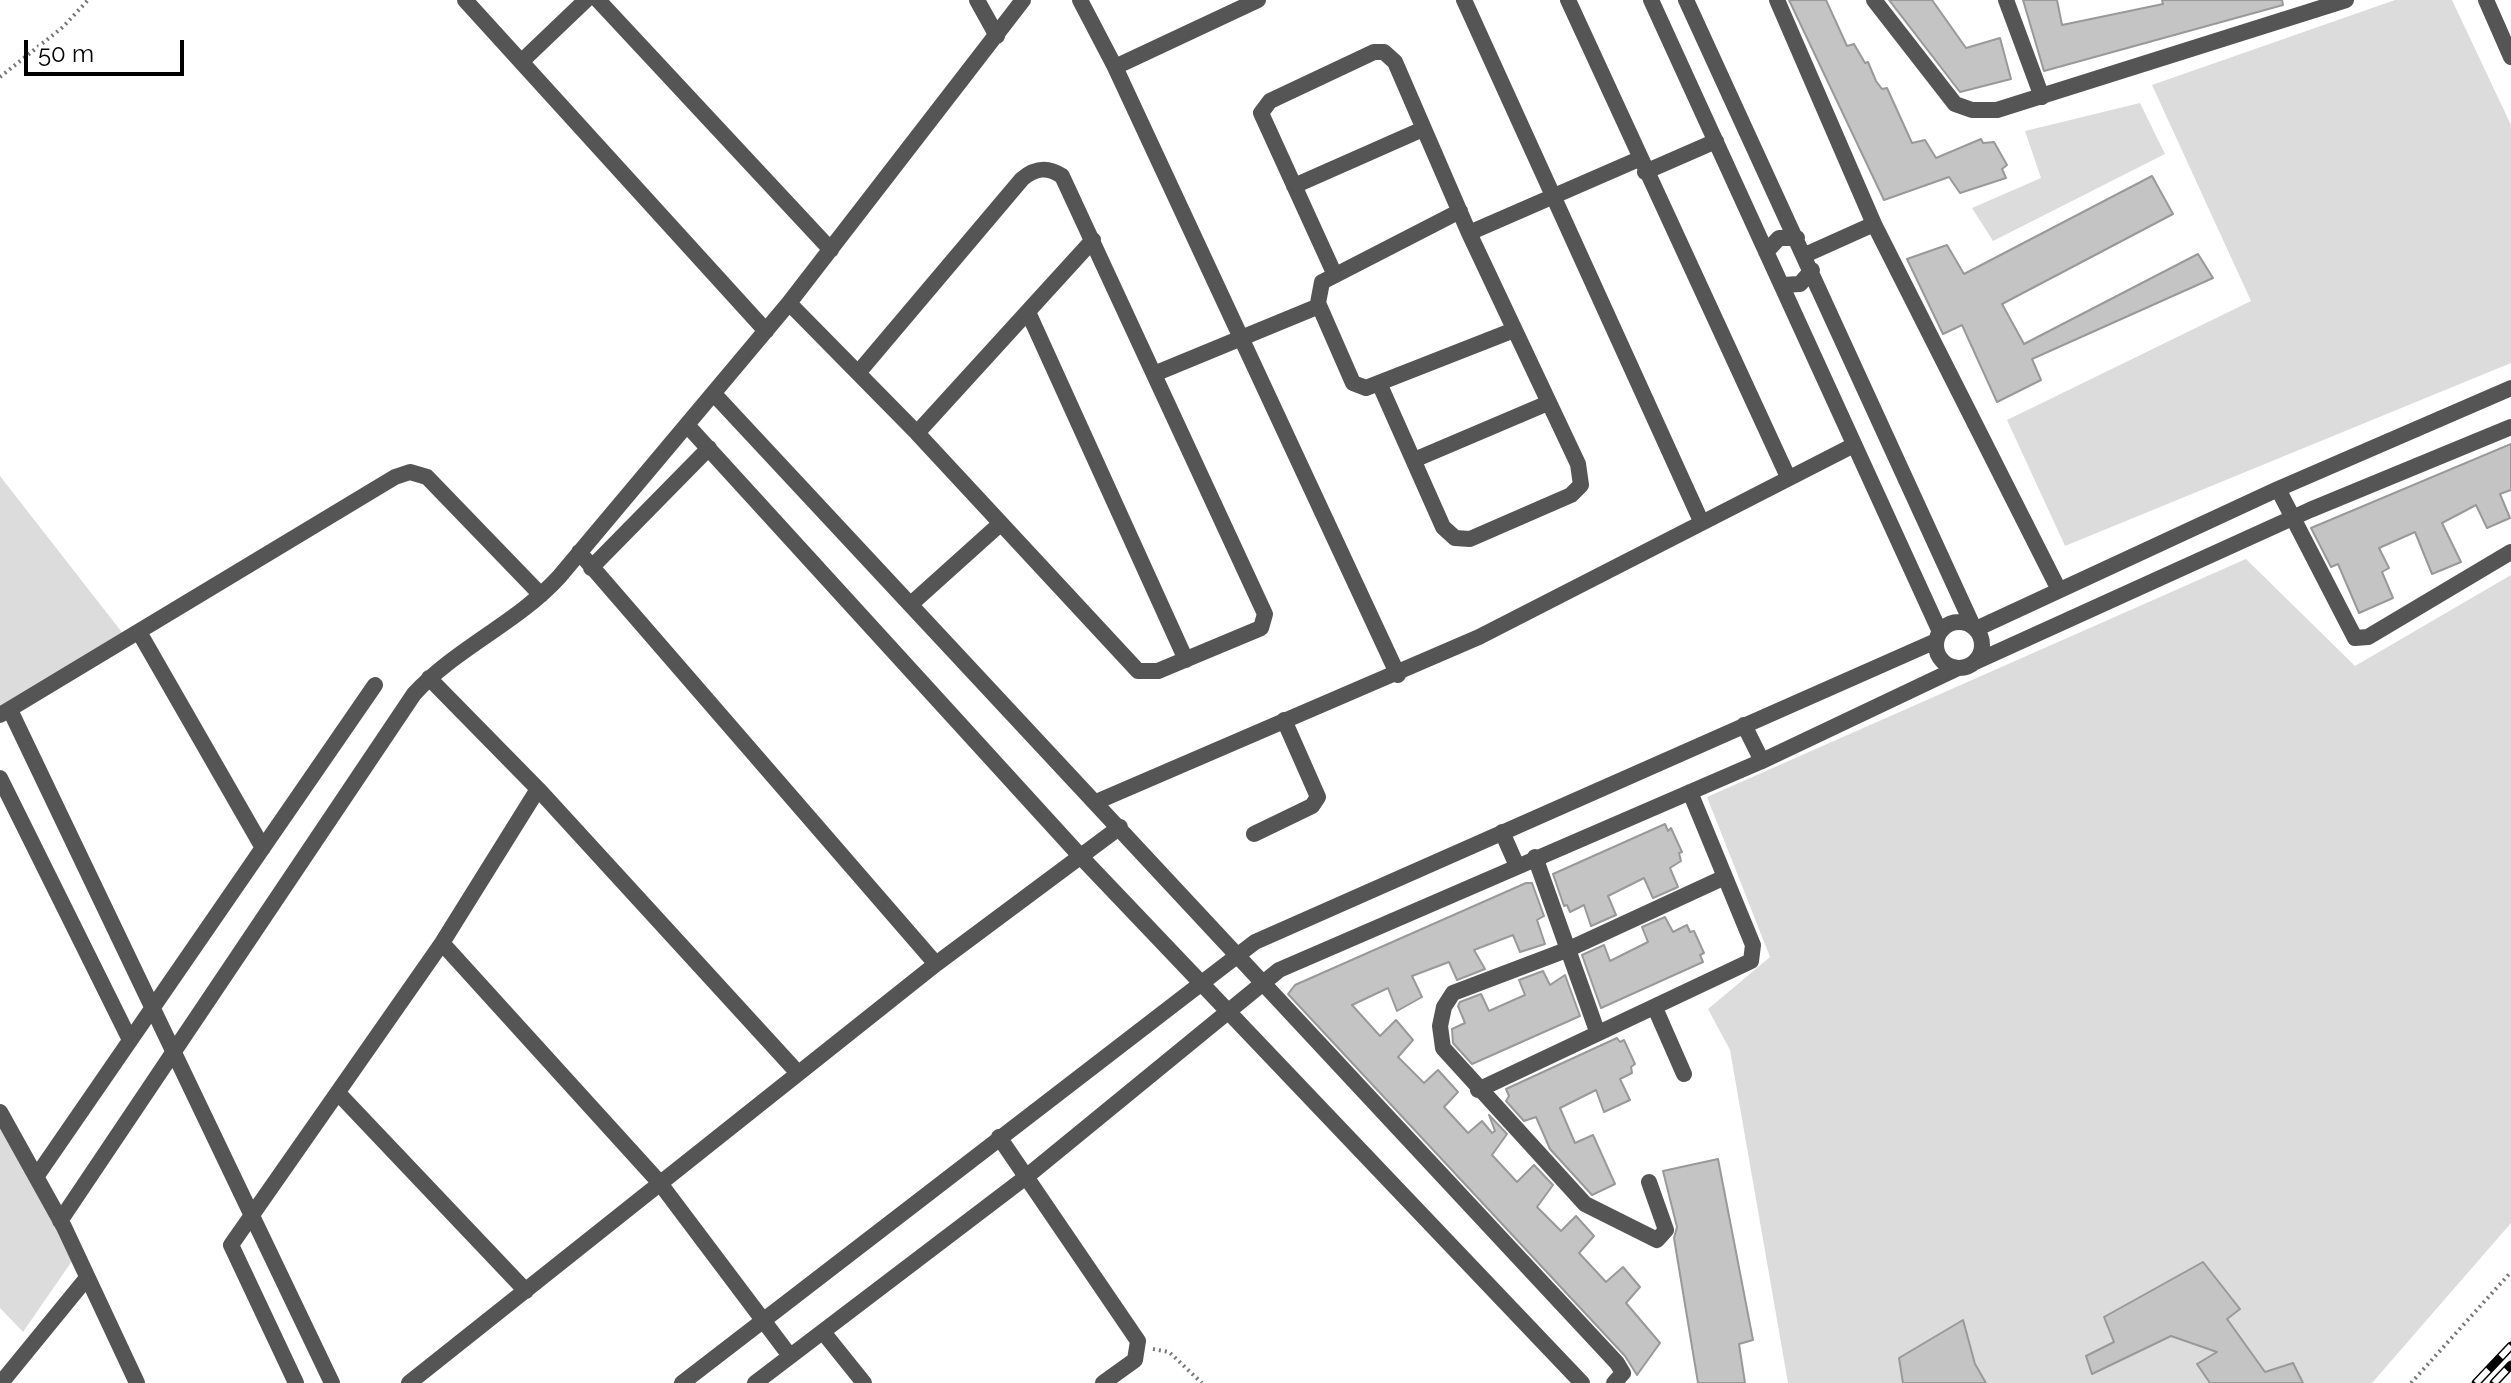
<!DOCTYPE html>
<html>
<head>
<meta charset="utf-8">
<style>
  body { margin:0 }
  #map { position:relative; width:2511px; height:1383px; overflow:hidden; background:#fff; font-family:Raleway,sans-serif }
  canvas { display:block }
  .scale { position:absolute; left:24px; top:40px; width:160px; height:36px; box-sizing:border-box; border:4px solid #000; border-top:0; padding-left:10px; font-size:24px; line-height:28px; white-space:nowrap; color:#000; -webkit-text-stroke:6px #fff; paint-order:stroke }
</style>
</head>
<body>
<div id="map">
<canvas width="2511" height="1383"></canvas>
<div class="scale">50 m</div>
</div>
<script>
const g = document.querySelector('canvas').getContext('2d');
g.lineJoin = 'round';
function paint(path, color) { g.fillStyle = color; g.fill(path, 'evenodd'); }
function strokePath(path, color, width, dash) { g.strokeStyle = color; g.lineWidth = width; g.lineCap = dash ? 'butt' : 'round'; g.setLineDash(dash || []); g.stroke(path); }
paint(new Path2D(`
  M2395,0H2452L2511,125V363L2065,546L2007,420L2251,301L2152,85Z
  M2140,103L2165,154L1993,241L1972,208L2041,178L2025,131Z
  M0,476L128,640L0,707Z
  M2246,559L2355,666L2511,575V1223L2372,1383H1788L1730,1050L1708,1009L1770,957L1707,797Z
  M0,1120L81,1248L23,1332L0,1308Z`), '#dcdcdc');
const building = new Path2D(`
  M1789,0H1826L1847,46L1854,44L1865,63L1868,62L1876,81L1882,89L1887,88L1912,143L1925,140L1936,158L1981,139L1983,143L1994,142L2007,165L2002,169L2006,178L1960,193L1949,177L1884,200Z
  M1889,0H1932L1966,48L2000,38L2011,79L1960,92Z
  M2023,0H2057L2062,25L2163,4L2162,0H2282L2283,5L2044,71Z
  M2152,176L2173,214L2002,304L2024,344L2198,254L2213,278L2032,359L2041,380L1997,402L1962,325L1943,334L1907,259L1947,245L1964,274Z
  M2511,444V490L2500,494L2510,518L2487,528L2476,505L2442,523L2461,562L2432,574L2415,532L2379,548L2389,568L2382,572L2393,598L2359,613L2338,564L2331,567L2311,528Z
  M1665,824L1668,831L1671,828L1682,852L1679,853L1681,861L1670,868L1678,887L1653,898L1644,878L1608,896L1616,915L1591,926L1584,905L1570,912L1567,905L1564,906L1553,874Z
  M1526,883H1532L1544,916L1537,920L1545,944L1520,952L1513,935L1474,950L1485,969L1457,980L1449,962L1412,976L1422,997L1397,1011L1388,988L1352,1005L1380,1036L1396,1020L1413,1040L1398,1057L1424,1083L1438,1070L1458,1092L1444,1107L1468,1133L1482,1121L1492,1133L1495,1131L1489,1115L1507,1134L1492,1155L1517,1182L1534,1165L1553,1185L1537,1207L1561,1231L1576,1216L1594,1236L1579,1253L1606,1282L1623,1267L1640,1287L1626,1303L1660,1343L1637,1375L1625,1356L1288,994L1295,985Z
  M1665,917L1673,932L1687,925L1690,932L1694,931L1704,953L1700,955L1703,962L1601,1008L1582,955L1604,945L1610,961L1648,942L1642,927Z
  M1543,971L1550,985L1565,975L1580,1016L1472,1064L1453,1043L1452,1029L1465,1023L1458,1006L1460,1002L1481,994L1489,1011L1525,995L1519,980Z
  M1617,1038L1620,1042L1624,1040L1635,1064L1631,1067L1632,1073L1620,1079L1630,1100L1604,1112L1596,1090L1560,1108L1575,1143L1593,1135L1615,1184L1592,1195L1550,1149L1536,1117L1524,1121L1506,1101L1509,1096L1506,1089Z
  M1718,1159L1753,1340L1739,1344L1745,1383H1698L1674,1238L1677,1227L1663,1171Z
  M2203,1262L2240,1309L2227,1319L2265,1372L2293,1363L2303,1383H2210L2197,1364L2217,1352L2171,1336L2092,1374L2086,1356L2114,1342L2104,1317Z
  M1963,1320L1975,1364L1986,1383H1903L1899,1358Z`);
paint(building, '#c4c4c4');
strokePath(building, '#999', 2);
strokePath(new Path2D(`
  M0,77L63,27L88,0
  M1153,1349L1169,1352L1202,1383
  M2411,1383L2511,1272`), '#777', 4, [2, 4]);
strokePath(new Path2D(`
  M465,0L766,331
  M598,0L831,250
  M977,0L997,36
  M1080,0L1115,67L1398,675
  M1464,0L1701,521
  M1568,0L1788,477
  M1651,0L1940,632
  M1686,0L1973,626
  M1777,0L1874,224L2059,590
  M1874,0L1955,104L1972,110H1997L2346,0
  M2006,0L2042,97
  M2486,0L2511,57
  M521,62L586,0
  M1115,67L1258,0
  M1645,172L1716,141
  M1294,186L1423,129
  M1460,211L1322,282L1318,303L1353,383L1366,388L1514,330
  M1469,233L1639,159
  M1766,252L1779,238H1797
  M1805,255L1874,224
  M1334,273L1261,113L1270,101L1374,52H1384L1395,62L1469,233L1578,464L1581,485L1571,495L1470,539L1455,538L1443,527L1379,383
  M1782,285L1800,284L1812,270
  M789,303L917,433L1138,671H1158L1261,628L1265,614L1062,176C1047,166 1035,168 1022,179L858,373
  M1028,312L1186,660
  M1154,374L1319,306
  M714,394L1617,1363L1623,1373L1614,1383
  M687,425L1082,858L1582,1383
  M917,433L1093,240
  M1414,460L1548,403
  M2278,489L2355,638L2368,637L2511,552
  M579,552L936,964
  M591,568L709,448
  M911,604L1000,524
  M1936 645a23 23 0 1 1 46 0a23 23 0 1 1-46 0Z
  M1976,629L2278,489L2511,388
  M139,632L263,848
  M1973,663L2310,510L2511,427
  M429,678L538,789L798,1073
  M10,710L332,1383
  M0,715L395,477L410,472L427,477L541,595
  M1744,725L1762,761
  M0,778L130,1040
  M1096,802L1479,637L1854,445
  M1502,832L1517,866
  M1254,834L1312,806L1318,797L1284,720
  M1535,857L1597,1031
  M442,943L659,1182L790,1356
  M1655,1008L1684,1074
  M1478,1090L1751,961L1753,945L1690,792
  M339,1094L526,1291
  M0,1112L64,1227L137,1383
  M999,1137L1138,1341L1135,1360L1103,1383
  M36,1177L375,685
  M1649,1182L1666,1230L1657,1240L1585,1204L1443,1048L1440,1026L1444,1007L1453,993L1569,949L1725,877
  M60,1221L414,694C456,648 517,623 559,577L789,303L1023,0
  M823,1332L864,1383
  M1,1383L86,1279
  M296,1383L231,1245L442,943L538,789
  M409,1383L936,964L1120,827
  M682,1383L1255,942L1936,641
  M755,1383L1026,1177L1279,970L1762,761L1958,668`), '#555', 16);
const rail = new Path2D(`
  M2476,1383L2511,1346
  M2494,1383L2511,1365`);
strokePath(rail, '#000', 9);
strokePath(rail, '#fff', 6, [18]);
</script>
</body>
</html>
